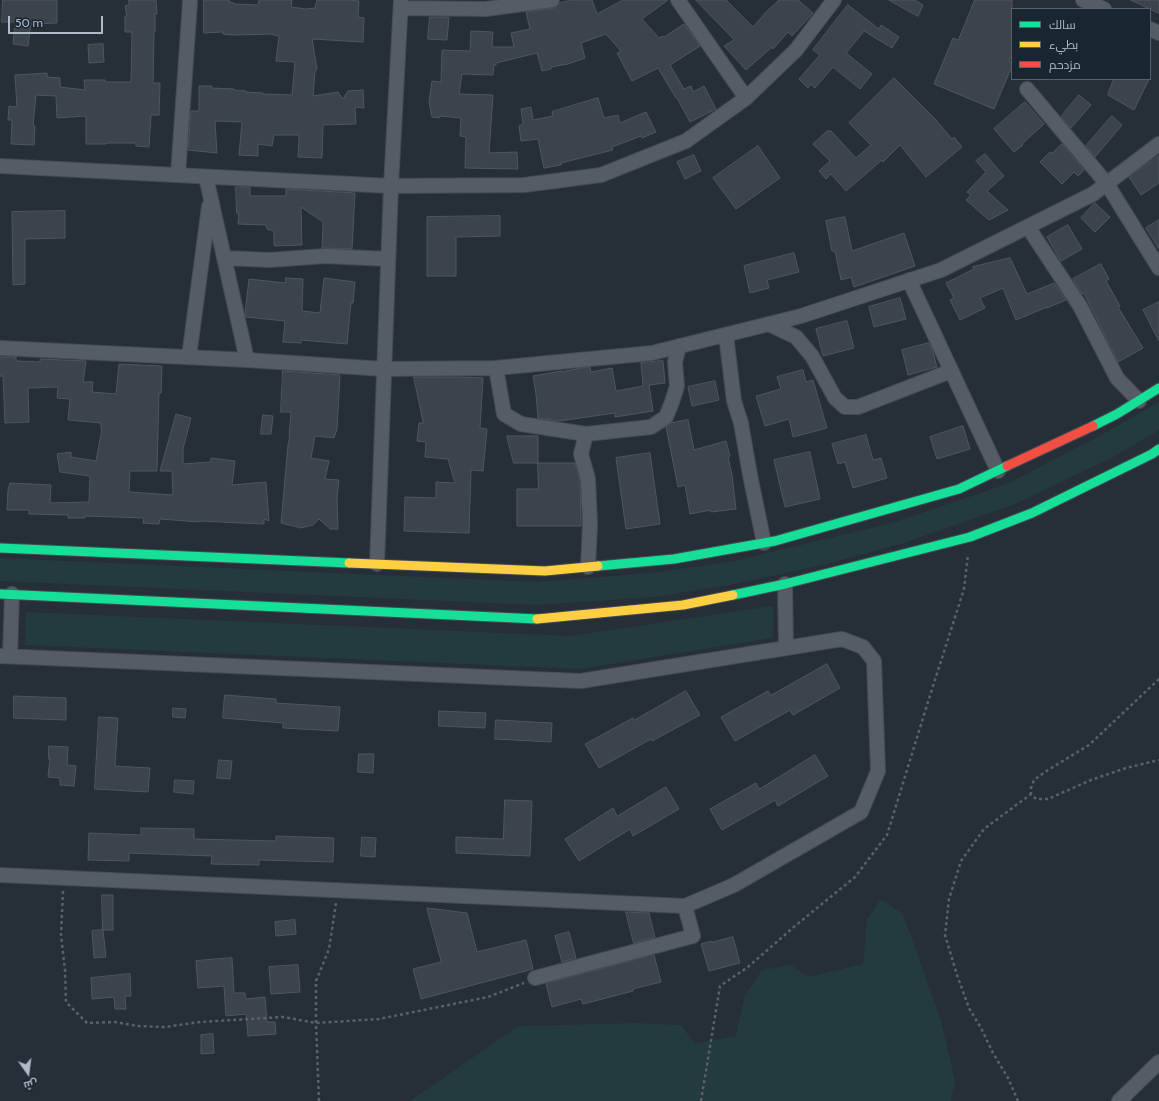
<!DOCTYPE html>
<html>
<head>
<meta charset="utf-8">
<style>
  body { margin:0 }
  #map { position:relative; width:1159px; height:1101px; overflow:hidden; background:#262f37; font-family:Cabin,Cairo,sans-serif }
  canvas { display:block }
  .legend { position:absolute; left:1011px; top:8px; width:140px; height:72px; box-sizing:border-box; background:#192531; border:1px solid #55616e; margin:0; padding:5px 7px; list-style:none; font-size:12px; color:#afbbc9 }
  .legend li { display:flex; align-items:center; gap:8px; height:20px }
  .legend b { width:20px; border:1px solid #55616e }
  .north { position:absolute; left:8px; top:1053px; width:40px; height:40px; -webkit-text-stroke:3px #192531; paint-order:stroke; rotate:166deg; font-size:11px; font-weight:700; line-height:16px; text-align:center; color:#afbbc9 }
  .north::after { content:''; display:block; margin:auto; width:14px; height:18px; background:#afbbc9; clip-path:polygon(50% 0,100% 100%,50% 72%,0 100%) }
  .scale { position:absolute; left:8px; top:16px; width:95px; height:18px; box-sizing:border-box; border:2px solid #afbbc9; border-top:0; padding-left:5px; font-size:12px; line-height:14px; white-space:nowrap; color:#afbbc9; -webkit-text-stroke:3px #192531; paint-order:stroke }
</style>
</head>
<body>
<div id="map">
<canvas width="1159" height="1101"></canvas>
<ul class="legend">
<li><b style="height:5px;background:#16e098"></b>سالك</li>
<li><b style="height:5px;background:#ffcf43"></b>بطيء</li>
<li><b style="height:5px;background:#f24e42"></b>مزدحم</li>
</ul>
<div class="north">ش</div>
<div class="scale">50 m</div>
</div>
<script>
const g = document.querySelector('canvas').getContext('2d');
g.lineJoin = 'round';
function paint(path, color) { g.fillStyle = color; g.fill(path, 'evenodd'); }
function strokePath(path, color, width, dash) { g.strokeStyle = color; g.lineWidth = width; g.lineCap = dash ? 'butt' : 'round'; g.setLineDash(dash || []); g.stroke(path); }
paint(new Path2D(`
  M1159,402V430L1113,457L1015,504L901,544L827,564L735,584L656,597L536,605L0,581V558L537,582L652,573L734,561L892,523L1007,484L1103,434Z
  M773,606V638L580,669L25,645L26,612L570,636Z
  M881,899L903,914L941,1020L955,1081L951,1101H410L518,1026L636,1023L681,1025L695,1044L736,1036L745,995L762,970L791,965L808,977L863,964L867,919Z`), '#233b3d');
const building = new Path2D(`
  M3,0H57V23L31,24L28,46L13,44L15,22H2Z
  M129,0H156L157,14H155V32H154L153,83H160L159,115H151L149,147L136,146V143H106V144H86V116L57,118L56,96L36,95L33,126H35L34,145L11,144L12,120H8L9,106L17,107L15,75L47,73V77L60,78V87L85,90L84,80H105V82H131L132,32H125V16H127L125,6L129,5Z
  M204,0H229V2L234,3V4L258,5L259,0H292L291,7L306,9L315,8L317,0H350L359,1L358,17L364,18L363,42L312,39L317,69L315,72L313,96L338,92L343,99L348,91L363,90L364,108L355,107L356,124L323,125L322,158L298,157L299,135H274L272,146L258,144V156L239,155L242,122L215,121L217,153L188,150L191,111H199V86H212V88L234,89V90L246,91V92L263,93V94L292,95L295,62L276,61L279,36L273,35V34L232,35L223,34V32L204,33Z
  M571,0H592L597,14L623,0H668L642,19L659,38L663,36L664,37L684,24L700,46L670,65L684,89L691,86L693,92L704,86L716,109L690,122L677,98H676L658,68L632,81L617,53L621,51L606,34L581,43L585,58L568,64L551,67V69L542,71L537,53L496,63V65H494L493,75L462,74L459,94L493,95L489,153L517,152L518,169L465,168L466,137L460,136L461,118L440,116L439,118L432,117L429,102L432,81L441,82L442,50L470,51L471,31L493,32L492,47H514L511,33L530,29L526,12L554,8L557,6L560,3Z
  M696,0H726L753,27L766,12L779,0H798L813,13L792,36L788,32L773,49L772,47L746,70L724,46L734,40Z
  M889,0H915L923,5L918,16Z
  M975,0H1012V54L1009,62L1012,63V66L994,109L934,84L953,38L958,40Z
  M1131,0H1159V13Z
  M848,5L879,29L881,25L899,37L892,48L864,31L846,53L872,74L860,89L833,67L815,88L811,84L808,88L799,79L820,55L813,50Z
  M430,17H449L447,40L428,39Z
  M103,44L104,62L89,63L88,45Z
  M894,78L936,120L952,139L954,137L962,147L926,177L900,145L883,162L882,160L846,191L831,174L826,179L819,171L830,161L813,144L827,131H831L856,158L871,145L849,123Z
  M1114,79H1149L1134,110L1108,95Z
  M1079,95L1091,105L1071,128L1061,117Z
  M598,98L604,118L618,115L620,123L646,112L656,132L642,138L641,136L612,147L613,150L561,163V165L544,168L538,139L521,141L519,126L523,124L521,109L531,107L533,120L553,116L552,112Z
  M1025,102L1044,124L1022,144L1023,145L1014,152L994,129Z
  M1112,116L1122,125L1095,157L1086,146Z
  M1062,144L1084,170L1078,176L1074,172L1062,184L1040,162L1050,152L1052,153Z
  M758,146L780,178L736,209L713,178Z
  M985,154L1004,176L987,191L1008,210L989,220L966,200L971,195L967,192L986,172L976,161Z
  M694,155L701,171L685,179L677,162Z
  M1159,156V183L1141,195L1129,177Z
  M236,187H250V196H286V189L355,193L352,249L322,248L323,222L301,207L302,245L274,246V231L267,229L266,225L238,224L239,213H237Z
  M1095,203L1110,217L1095,232L1081,218Z
  M65,211V238L25,239V284L13,285L12,212Z
  M500,216V236L456,237V276H427V217Z
  M845,217L852,251L904,233L915,266L854,287L851,277L841,280L835,251H832L826,221Z
  M1159,220V249L1146,228Z
  M1068,225L1082,249L1061,261L1047,237Z
  M794,253L799,272L767,280L769,288L750,293L744,266Z
  M1010,258L1027,294L1054,283L1066,300L1047,308V307L1016,320L1003,288L980,298L985,308L960,320L950,300L954,298L946,283L974,269L973,267Z
  M1101,264L1109,279L1106,281L1120,306L1118,307L1143,348L1118,362L1084,293L1082,294L1073,279Z
  M286,278L303,279L302,311L320,313L324,278L355,282L353,303H351L347,344L301,340V343L283,342L285,321L246,317L245,314L249,279L285,283Z
  M900,298L906,319L874,327L869,307Z
  M1159,302V341L1143,310Z
  M847,321L854,348L823,356L816,329Z
  M929,343L933,352L937,367L908,375L902,350Z
  M0,357H16V361L40,362V359L86,361L83,382H93L92,392L116,394L119,364L162,366L161,393H159L157,471H130L129,492L173,495L172,471H160L176,414L191,418L183,449V464L211,462V458L235,461L232,485L266,482L269,521L264,519V524L199,521V522L160,519L159,524L143,523L144,518L85,516V518H68V515L29,514V510H7L8,490L10,483L51,485L50,503L89,502L90,476L60,472L57,454L71,452V457L96,461L102,429H101V423L68,420L70,399L57,398L58,387L28,388L29,422L5,423L3,376H0Z
  M663,361L665,383L649,385L653,411L615,417V413L559,421L538,418L536,394L533,376L561,371V372L581,368L590,367L591,372L612,368L616,391L643,386L641,363Z
  M803,370L806,382L813,380L827,428L793,437L789,419L765,426L756,396L781,389L777,377Z
  M283,371L340,375L337,429L334,438L315,436L311,458L329,461L325,479L339,480L337,497L338,529H330L319,519L313,525L301,528L281,523L288,445L290,436H289L291,412H281Z
  M414,377H459L483,378L480,428L487,429L483,471L471,470L469,533L404,531L405,497L436,498V482L455,483L448,459L425,457L426,442L417,441L419,423H423Z
  M715,381L719,400L692,406L688,387Z
  M263,415L273,416L271,434H261Z
  M688,420L694,450L726,441L730,456L728,457L732,475L736,509L711,512V510L690,514L685,485L678,487L666,427L671,423Z
  M963,426L970,449L937,459L930,437Z
  M866,435L873,460L881,458L887,478L853,488L845,462L838,464L832,444Z
  M507,436H538V463H514Z
  M810,452L820,499L785,507L774,460Z
  M650,453L660,524L626,529L616,458Z
  M538,463H575L580,480L581,526H517V489H538Z
  M827,664L840,688L793,715L790,710L735,741L721,717L768,691L771,695Z
  M686,691L700,715L652,741L651,739L599,768L585,744L633,718L634,720Z
  M225,695L276,699V703L340,707L338,731L283,728V723L223,718Z
  M14,696L66,698V720L14,718Z
  M173,708L186,709L185,718L173,717Z
  M439,711L486,713L485,728L439,726Z
  M99,717L118,718L115,766L150,768L148,792L95,789Z
  M496,720L552,723L551,742L495,739Z
  M49,746L68,747L67,765L76,766L74,786L60,785V778L48,777L50,759H49Z
  M359,754H374L373,773L358,772Z
  M815,755L828,776L778,806L775,800L722,830L710,809L756,783L759,789Z
  M219,760L232,761L230,779L217,778Z
  M175,780L194,781L193,794L174,792Z
  M666,787L679,809L633,836L630,829L579,861L565,839L613,808L617,816Z
  M505,800L532,801L530,856L456,853V837L503,839Z
  M141,828L194,829V839L276,841V836L334,838L333,862L259,860V865L211,864L212,856L129,853V861L88,860L89,833L141,835Z
  M362,837L376,838L375,857L361,856Z
  M102,895H113V930H103Z
  M427,908L467,913L477,952L526,940L533,969L421,999L413,969L441,962Z
  M626,912L649,913L655,937L634,943Z
  M295,920L296,934L276,936L275,922Z
  M103,930L106,957L94,958L92,931Z
  M569,932L576,958L562,962L555,936Z
  M733,937L740,963L709,971L701,944L712,941V942Z
  M654,955L661,982L633,989V991L583,1004L581,999L552,1007L546,984Z
  M232,958L234,993H245L246,999L265,997L267,1022H275L276,1034L248,1036L246,1014L226,1016L224,986L198,988L196,961Z
  M298,965L300,992L271,994L269,967Z
  M130,974L131,996H125L126,1009H115L114,997L92,999L91,978Z
  M213,1034L214,1053L201,1054V1035Z`);
paint(building, '#3c434a');
strokePath(building, '#4e565e', 1);
const street = new Path2D(`
  M678,0L746,98
  M1083,0L1104,9
  M401,8L486,9L552,0
  M1150,29L1159,33
  M1027,89L1107,184L1159,268
  M0,166L391,186L524,185L601,175L686,141L746,98L796,50L834,0
  M178,175L190,2
  M206,177L247,360
  M1028,227L1080,306L1117,378L1139,401
  M224,258L270,260L325,256L388,259
  M909,280L998,471
  M769,324L796,337L812,356L835,398L845,407H858L951,371
  M726,335L734,401L741,423L750,475L764,543
  M0,348L247,360L384,369L496,368L652,353L801,316L941,270L1093,194L1159,144
  M189,357L209,206
  M496,368L504,414L521,424L586,434
  M377,564L391,186L401,0
  M588,567L590,525L588,479L581,454L586,434L651,427L666,417L672,402L677,386L675,362L679,346
  M785,584L786,648
  M0,656L581,681L842,639L863,647L874,661L878,771L861,812L734,885L685,906L0,875
  M10,656L12,594
  M535,978L693,936L685,906
  M1119,1101L1159,1062`);
const fast = new Path2D(`
  M1093,426L1117,414L1159,388
  M0,548L349,563
  M598,566L674,559L775,541L959,489L1007,466
  M0,594L537,619
  M733,595L785,584L970,537L1032,513L1152,454L1159,449`);
const slow = new Path2D(`
  M349,563L545,571L598,566
  M537,619L683,605L733,595`);
const jam = new Path2D(`
  M1007,466L1093,426`);
strokePath(street, '#454b51', 16);
strokePath(fast, '#434b53', 11);
strokePath(slow, '#434b53', 11);
strokePath(jam, '#434b53', 11);
strokePath(new Path2D(`
  M1159,679L1089,745L1048,770L1034,780L1031,788V794L1036,799H1048L1091,780L1126,768L1159,760
  M63,891L61,935L65,970L66,1002L87,1023L115,1022L137,1026L165,1027L200,1022L283,1017L316,1023L379,1019L488,997L524,983
  M319,1101L316,1023V981L329,949L336,903
  M701,1101L720,986L748,967L795,926L855,877L887,835L927,705L964,589L968,555
  M1018,1101L1008,1078L993,1053L981,1028L969,1008L957,975L945,935L949,899L961,861L984,829L1031,794`), '#5a6168', 2.5, [3, 3]);
strokePath(street, '#565c64', 14);
strokePath(fast, '#16e098', 9);
strokePath(slow, '#ffcf43', 9);
strokePath(jam, '#f24e42', 9);
</script>
</body>
</html>
